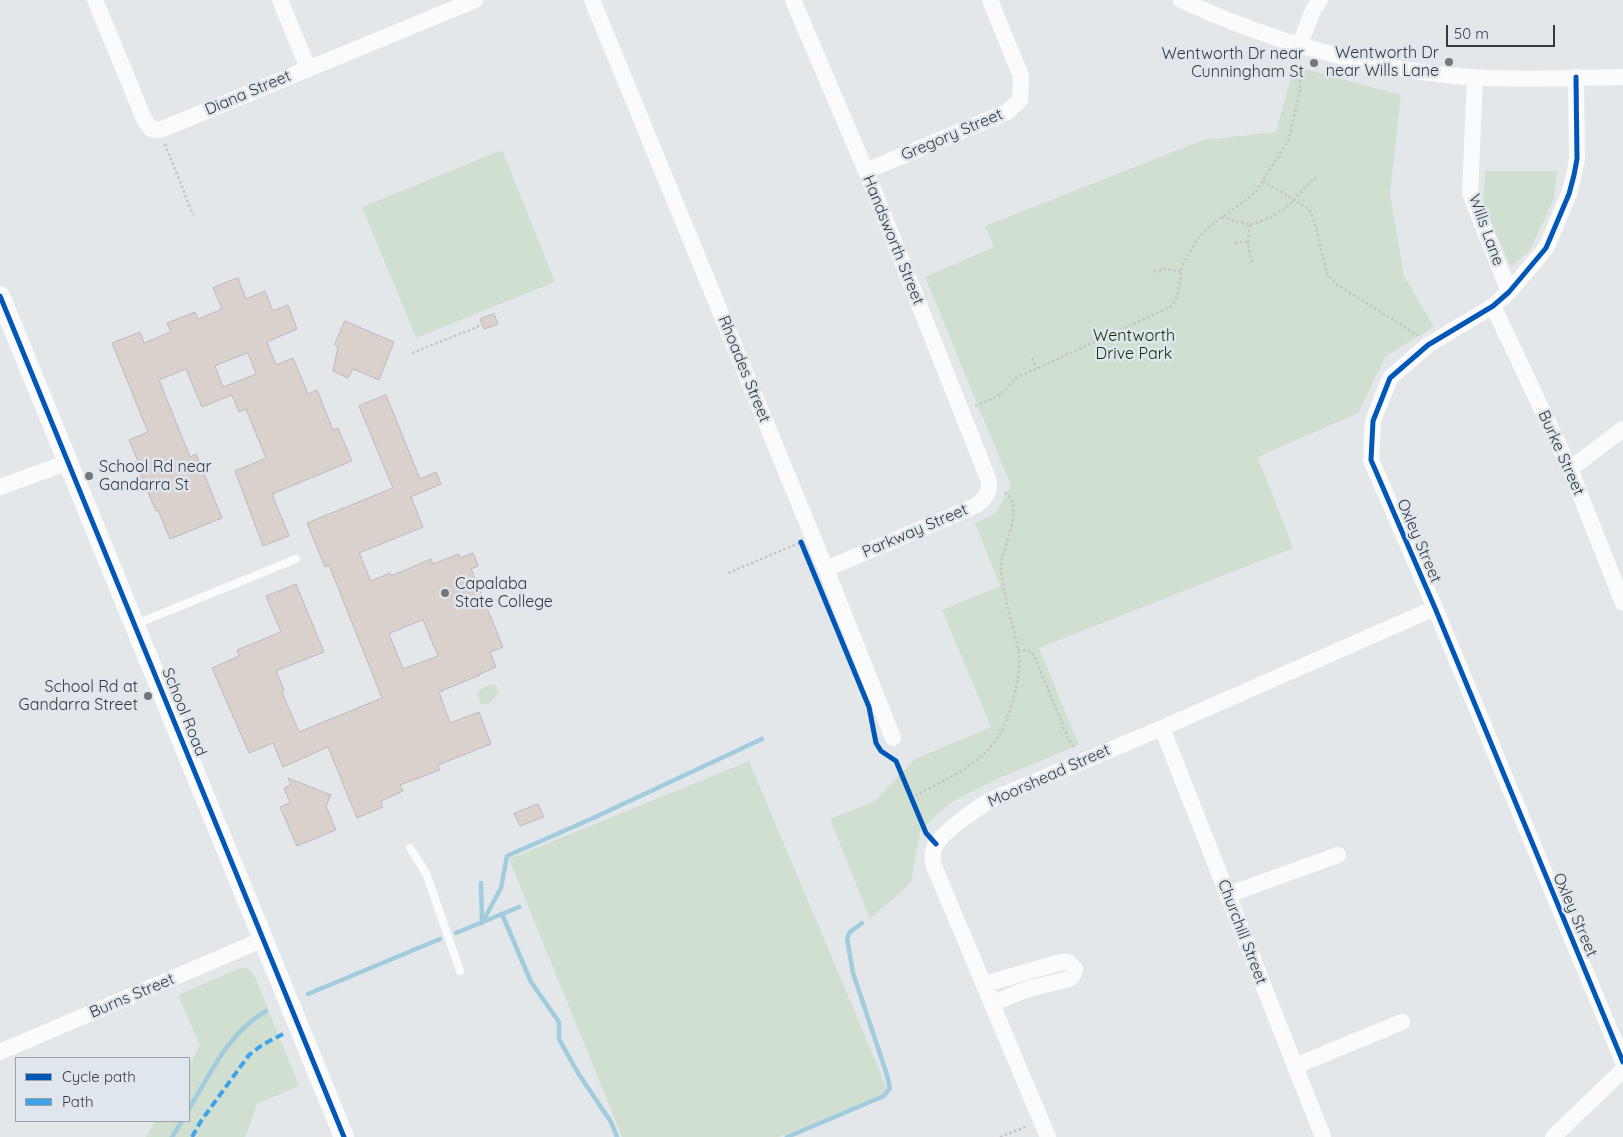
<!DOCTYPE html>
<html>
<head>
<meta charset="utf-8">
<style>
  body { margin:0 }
  #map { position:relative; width:1623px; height:1137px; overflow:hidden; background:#e4e7ea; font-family:Quicksand,sans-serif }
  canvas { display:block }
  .legend { position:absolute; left:15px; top:1057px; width:175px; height:65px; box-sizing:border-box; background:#e0e6ee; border:1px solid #9ca1a7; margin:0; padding:6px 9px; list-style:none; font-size:15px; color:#373a3d }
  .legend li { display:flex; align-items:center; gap:10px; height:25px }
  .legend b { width:25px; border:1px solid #9ca1a7 }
  .scale { position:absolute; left:1446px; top:25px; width:109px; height:22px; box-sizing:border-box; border:2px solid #373a3d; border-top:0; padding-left:6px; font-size:15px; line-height:18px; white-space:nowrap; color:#373a3d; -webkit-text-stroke:4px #e0e6ee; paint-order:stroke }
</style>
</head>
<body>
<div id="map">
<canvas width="1623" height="1137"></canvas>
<ul class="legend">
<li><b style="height:6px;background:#0057b8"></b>Cycle path</li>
<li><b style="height:6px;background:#3fa3ec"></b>Path</li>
</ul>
<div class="scale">50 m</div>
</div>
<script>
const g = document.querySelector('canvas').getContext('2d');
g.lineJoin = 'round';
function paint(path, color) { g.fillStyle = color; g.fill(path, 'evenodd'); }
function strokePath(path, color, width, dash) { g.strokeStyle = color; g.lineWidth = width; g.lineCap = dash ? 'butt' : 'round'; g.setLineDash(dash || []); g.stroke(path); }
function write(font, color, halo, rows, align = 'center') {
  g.font = font + ' Quicksand,sans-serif'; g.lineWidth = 5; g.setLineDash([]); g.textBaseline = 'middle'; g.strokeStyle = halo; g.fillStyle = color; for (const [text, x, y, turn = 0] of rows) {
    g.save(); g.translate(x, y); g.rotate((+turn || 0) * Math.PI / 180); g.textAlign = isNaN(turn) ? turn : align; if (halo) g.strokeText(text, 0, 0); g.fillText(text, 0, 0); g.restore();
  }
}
paint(new Path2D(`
  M1294,66L1401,95L1390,194L1404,276L1434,327L1386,356L1358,413L1258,457L1293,548L1039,648L1079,745L999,778L955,800L930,821L920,832L911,883L870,919L830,819L875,801L915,759L991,727L942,610L1000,586L975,523L995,514L1011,486L925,277L994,247L985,226L1203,140L1276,132Z
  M502,150L555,282L416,338L362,207Z
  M1485,171H1557L1554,199L1530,250L1511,267L1483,205Z
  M490,685H496C501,692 494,699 489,704L483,705L480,703L477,692L482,688Z
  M749,761L889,1093L779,1137H622L509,859Z
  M245,968L250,970L255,977L299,1086L257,1104L245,1137H146L155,1121H189V1065L200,1046L178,995L238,969Z`), '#d1dfd0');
strokePath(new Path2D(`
  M481,883L482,921
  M502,914L531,982L559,1022V1039L578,1073L611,1122L617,1137
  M482,923L501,888L507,856L591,819L762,739
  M456,933L519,907
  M308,994L440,939
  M189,1109C210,1074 229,1032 266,1011
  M172,1137L182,1121
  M787,1137L884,1096L890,1088L886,1072L853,973L847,938L850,932L862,923`), '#a0ccdd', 4.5);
const building = new Path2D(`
  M238,278L246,299L265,291L273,311L288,305L297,329L267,342L276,365L293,358L308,394L317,390L333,430L338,428L352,461L272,494L289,536L263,546L235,471L266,458L246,409L239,412L232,395L202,407L186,369L159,380L190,457L196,454L222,518L170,539L158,510L156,511L135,462L138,461L129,440L148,432L112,343L140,332L144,343L171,332L167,323L195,312L198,319L222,309L213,288ZM248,353L256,374L223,387L215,366Z
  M494,314L498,324L484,329L480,319Z
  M345,321L394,342L379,380L353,369L348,378L333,371L338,347L335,345Z
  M386,395L420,479L436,472L441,484L411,497L423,527L359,553L371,581L390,573L391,576L431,559L433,564L459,554L460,558L473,553L478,566L471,569L503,647L490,652L496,667L480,674V675L439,692L450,723L479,712L491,744L438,765L440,770L400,785L403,791L381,801L383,807L357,818L328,747L283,767L273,743L249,753L212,668L239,656L237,650L281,632L266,596L296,584L324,652L276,671L284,690L282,692L299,732L382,698L329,565L325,567L307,523L393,488L359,406ZM423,620L438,656L403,669L389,634Z
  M288,778L331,795L326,806L336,830L297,846L280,807L290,803L284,788L291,785Z
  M538,804L544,817L520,826L514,814Z`);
paint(building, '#dad1cd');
strokePath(building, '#bab9ba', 1);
strokePath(new Path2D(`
  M165,144L193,215
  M1263,181L1309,209L1314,221L1327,274L1336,284L1408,329L1417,336
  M1222,217L1250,225L1270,218L1290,204L1313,179L1319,177
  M1250,225C1248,239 1247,251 1253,264
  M1235,243L1248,242
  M1154,272L1164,269L1181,271
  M412,353L482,325
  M1032,358L1037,368
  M975,406L1000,395L1016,378L1170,307C1183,296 1177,274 1185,260C1191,251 1197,238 1205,231C1221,215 1242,206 1257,190L1289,139L1300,90V76L1302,65
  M728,573L799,543
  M1018,650C1025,650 1029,650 1034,655L1068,738L1075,749
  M875,737L876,743L881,751L896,761L926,833
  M911,798C942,781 981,766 1000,734C1009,718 1022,675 1019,656C1017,639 1011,622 1007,604C1005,593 1001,578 1001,567C1001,548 1027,504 1004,492
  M1000,1137L1028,1126`), '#c4c5c7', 2.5, [2.5, 2.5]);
strokePath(new Path2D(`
  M136,624L296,559
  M410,848L426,873L460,971`), '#fbfbfc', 8);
strokePath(new Path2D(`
  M95,0L145,121L151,129L160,130L475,0
  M280,0L308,68
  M592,0L826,569L893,738
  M793,0L866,171L989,481C990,493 985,499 975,506L826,569
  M1181,0C1259,36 1344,62 1429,73C1493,82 1559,78 1623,77
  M1300,44L1313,10L1320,0
  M1475,77L1470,193L1509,292
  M1576,77L1577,159L1574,175L1569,194L1546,248L1509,292L1493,306L1428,345L1390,378L1373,421L1371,460L1435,608L1623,1062
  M866,171L1007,112L1020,100L1021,76L990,0
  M1493,306L1570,469L1623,603
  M1570,469L1623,429
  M0,487L69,462
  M1162,728L1323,1137
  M1227,895L1338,855
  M985,984L1061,962H1068L1075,969L1073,975L1069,979L1028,989L993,1003
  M0,1052L264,939
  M1295,1066L1402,1022
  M1048,1137L936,871C933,864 931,856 934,848C939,834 977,808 991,800L1162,728L1435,608
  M1553,1137L1623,1070`), '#fbfbfc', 16);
strokePath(new Path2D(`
  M0,296C116,576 229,857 344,1137`), '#fbfbfc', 20);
strokePath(new Path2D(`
  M192,1137L201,1121L249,1055L262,1045L283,1034`), '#3fa3ec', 4, [8, 4]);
strokePath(new Path2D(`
  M1576,77L1577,159L1574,175L1569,194L1546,248L1509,292L1493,306L1428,345L1390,378L1373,421L1371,460L1435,608L1623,1062
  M0,296C116,576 229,857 344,1137
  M801,542L869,707L876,743L881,751L896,761L926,833L936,844`), '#0057b8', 5);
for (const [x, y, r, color] of [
  [1449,62,5,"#74777a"],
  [1314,63,5,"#74777a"],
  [89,476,5,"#74777a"],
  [445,593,5,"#74777a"],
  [148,696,5,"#74777a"]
]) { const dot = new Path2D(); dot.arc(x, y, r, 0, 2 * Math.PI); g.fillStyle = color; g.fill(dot); strokePath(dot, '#e0e6ee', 2); }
write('16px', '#373a3d', '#e0e6ee', [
  ["Wentworth Dr",1439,53],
  ["near Wills Lane",1439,71],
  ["Wentworth Dr near",1304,54],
  ["Cunningham St",1304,72],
  ["School Rd near",99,467,"left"],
  ["Gandarra St",99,485,"left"],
  ["Capalaba",455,584,"left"],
  ["State College",455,602,"left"],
  ["School Rd at",138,687],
  ["Gandarra Street",138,705]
], 'right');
write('16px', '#373a3d', '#e0e6ee', [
  ["Diana Street",248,93,-23],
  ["Gregory Street",952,135,-23],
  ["Wills Lane",1486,230,70],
  ["Handsworth Street",893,240,68],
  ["Rhoades Street",744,369,68],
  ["Burke Street",1561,453,66],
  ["Parkway Street",915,531,-23],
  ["Oxley Street",1419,541,67],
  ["School Road",184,712,68],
  ["Moorshead Street",1049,776,-24],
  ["Oxley Street",1575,915,67],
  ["Churchill Street",1242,932,69],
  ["Burns Street",132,996,-23]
]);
write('16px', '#123205', '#e0e6ee', [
  ["Wentworth",1134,336],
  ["Drive Park",1134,354]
]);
</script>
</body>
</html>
